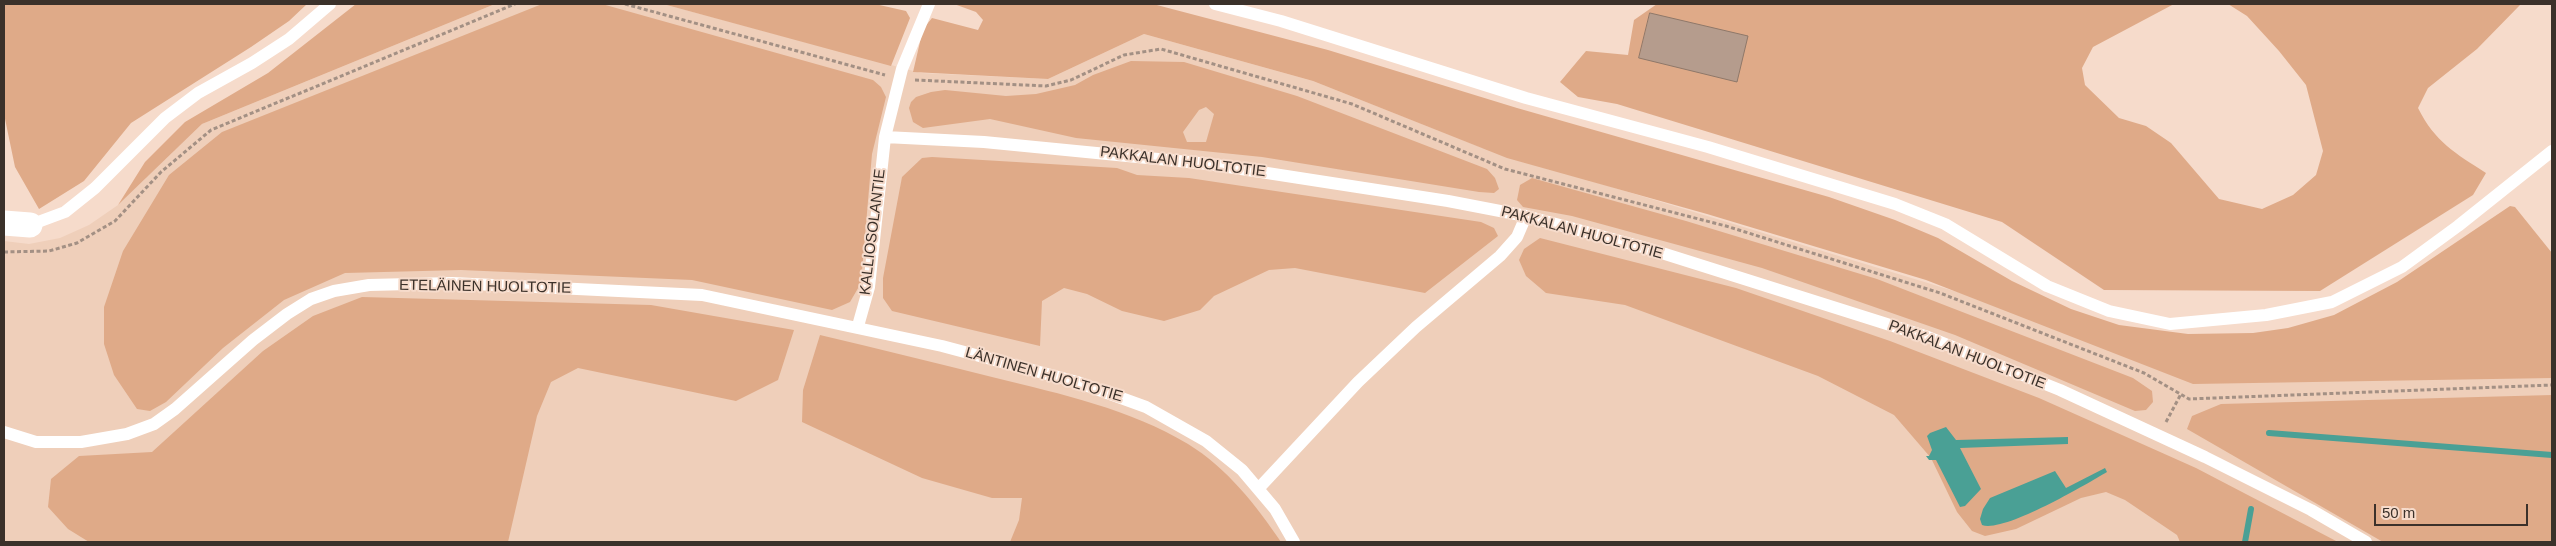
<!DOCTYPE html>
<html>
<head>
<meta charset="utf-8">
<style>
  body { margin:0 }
  #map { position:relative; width:2556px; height:546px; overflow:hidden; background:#f6dbcb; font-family:Arial,sans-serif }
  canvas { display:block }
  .frame { position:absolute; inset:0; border:5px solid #3b312a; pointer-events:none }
  .scale { position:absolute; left:2374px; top:504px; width:154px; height:22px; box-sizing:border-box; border:2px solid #3b312a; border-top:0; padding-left:6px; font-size:15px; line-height:18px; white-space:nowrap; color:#3b312a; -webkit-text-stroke:4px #f6dbcb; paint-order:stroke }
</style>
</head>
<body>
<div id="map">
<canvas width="2556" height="546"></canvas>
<div class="frame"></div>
<div class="scale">50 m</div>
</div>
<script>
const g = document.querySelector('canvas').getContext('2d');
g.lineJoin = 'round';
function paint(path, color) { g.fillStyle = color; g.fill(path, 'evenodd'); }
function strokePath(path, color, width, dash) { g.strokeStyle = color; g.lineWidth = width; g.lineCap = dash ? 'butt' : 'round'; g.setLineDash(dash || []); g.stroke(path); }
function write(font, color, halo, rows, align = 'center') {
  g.font = font + ' Arial,sans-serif'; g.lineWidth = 4; g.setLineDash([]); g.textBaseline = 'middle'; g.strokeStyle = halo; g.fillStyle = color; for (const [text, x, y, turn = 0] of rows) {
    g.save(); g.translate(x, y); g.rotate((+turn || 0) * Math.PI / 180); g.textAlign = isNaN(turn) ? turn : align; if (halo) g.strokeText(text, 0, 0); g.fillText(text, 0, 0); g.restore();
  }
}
paint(new Path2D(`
  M495,4H663L921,73L1048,79L1144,34L1313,81L1480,147L2201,366L2552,358V542H4V241L29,244L60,238L89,225L118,205L202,124Z`), '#efcfba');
paint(new Path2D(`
  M4,4H307L289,21L251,47L131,123L84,181L39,209L15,167L4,114Z
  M356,4H495L202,124L118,205L145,162L185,122L268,73Z
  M542,4H602L873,80L881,87L886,97L872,154L861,283L850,302L832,310L692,280L461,270L345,273L284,300L223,348L166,402L150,411L137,409L114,375L104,344V307L123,251L169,175L222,132Z
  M663,4H875L906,11L910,18L891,66Z
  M954,4H1153L1328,50L1517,108L1829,197L1895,220L1938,238L2012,281L2071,309L2119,325L2188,334L2253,333L2288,328L2334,315L2397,282L2510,206L2515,207L2552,253V378L2193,384L1926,280L1707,214L1507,158L1313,81L1144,34L1048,79L913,72L923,29L932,18L978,30L983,20L976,12Z
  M1657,4H2174L2093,47L2082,68L2085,85L2119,118L2146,126L2171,143L2219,199L2262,209L2293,195L2316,175L2323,151L2306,85L2279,51L2247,16L2228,4H2521L2477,49L2428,88L2418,108C2435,142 2455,153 2486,173L2473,195L2320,291L2104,290L2002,222L1617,104L1578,97L1560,82L1586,51L1628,55L1634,20Z
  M1131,61L1184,62L1297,96L1487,169L1495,178L1499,189L1494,193L1479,192L1262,157L1076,138L990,119L923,128L913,122L909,108L911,102L916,97L931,92L945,90L1006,96L1036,94L1075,85L1093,75ZM1206,107L1214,114L1206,142H1187L1183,132L1199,110Z
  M932,157L1117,168L1137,175L1189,178L1481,222L1494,228L1498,236L1425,293L1295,268L1269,270L1214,296L1200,310L1164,321L1122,311L1087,294L1064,288L1042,301L1040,346L892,311L883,298V278L902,177L922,158Z
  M1532,178L1686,221L1877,279L2133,378L2152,391L2153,402L2146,410L2135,411L1955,335L1762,268L1572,216L1523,207L1517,200L1520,185Z
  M1540,238L1736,288L1890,341L2039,398L2196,468L2338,542H2180L2177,535L2125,500L2106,492L2081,498L2016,529L1985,536L1972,531L1957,512L1931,458L1894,415L1818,376L1625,305L1546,293L1526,276L1519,260L1524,249Z
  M362,297L651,305L794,330L778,380L736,401L578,368L551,382L537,416L508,542H89L68,529L48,507L51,479L79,456L152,452L263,351L313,316Z
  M820,335C879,349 937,363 996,378C1061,394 1130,409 1188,444C1227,468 1256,505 1281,542H1010L1019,520L1022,498H992L922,478L802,422L803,390Z
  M2552,395V542H2383L2187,429L2192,416L2221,404Z`), '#dfaa88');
paint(new Path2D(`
  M1946,427L1956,440L2068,437V444L1960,448L1981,489L1965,506L1960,507L1936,460H1929L1926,456H1929L1932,450L1927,436L1930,433Z
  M2105,468L2107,472C2085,485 2004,533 1982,525L1980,519L1983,509L1990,498L2055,471L2066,488Z`), '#4aa095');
strokePath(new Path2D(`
  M2269,433L2552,455
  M2245,542L2251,509`), '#4aa095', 6);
const building = new Path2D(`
  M1650,13L1748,36L1737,82L1639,58Z`);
paint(building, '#b59c8d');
strokePath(building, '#8f7869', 1);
strokePath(new Path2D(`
  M625,4L885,75
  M915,80L1046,86L1071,80L1124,55L1161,49L1352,104L1505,169L1726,226L1940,293L2144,373L2189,399L2552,385
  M4,252L49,251L77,243L115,221L161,172L211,130L515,4
  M2166,422L2181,394`), '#a39084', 3, [4, 2.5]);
strokePath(new Path2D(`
  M1215,4L1281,21L1526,98L1708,147L1895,204L1945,224L2047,286L2109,311L2170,324L2266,315L2332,302L2402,267L2458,226L2552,151
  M885,137L984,142L1209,164L1448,201L1526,216L1646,248L1928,337L2060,390L2205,457L2311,510L2366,542
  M30,225L65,212L95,188L165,118L198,93L252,63L289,39L330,4
  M858,326L869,287L885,137L902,69L929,4
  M4,432L36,442H81L127,434L154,424L175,409L253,340L287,314L311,299L334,291L369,285L452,283L702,295L942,346L1077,382L1146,407L1206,441L1242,470L1275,509L1294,542
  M1259,488L1358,382L1416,327L1500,256L1517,237L1526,216`), '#fff', 12);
strokePath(new Path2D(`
  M4,223L30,225`), '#fff', 25);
write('15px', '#3b312a', '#f6dbcb', [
  ["PAKKALAN HUOLTOTIE",1183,162,7],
  ["KALLIOSOLANTIE",873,232,-83],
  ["PAKKALAN HUOLTOTIE",1582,233,15],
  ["ETELÄINEN HUOLTOTIE",485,287,1],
  ["PAKKALAN HUOLTOTIE",1967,355,21],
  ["LÄNTINEN HUOLTOTIE",1044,375,16]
]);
</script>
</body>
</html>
